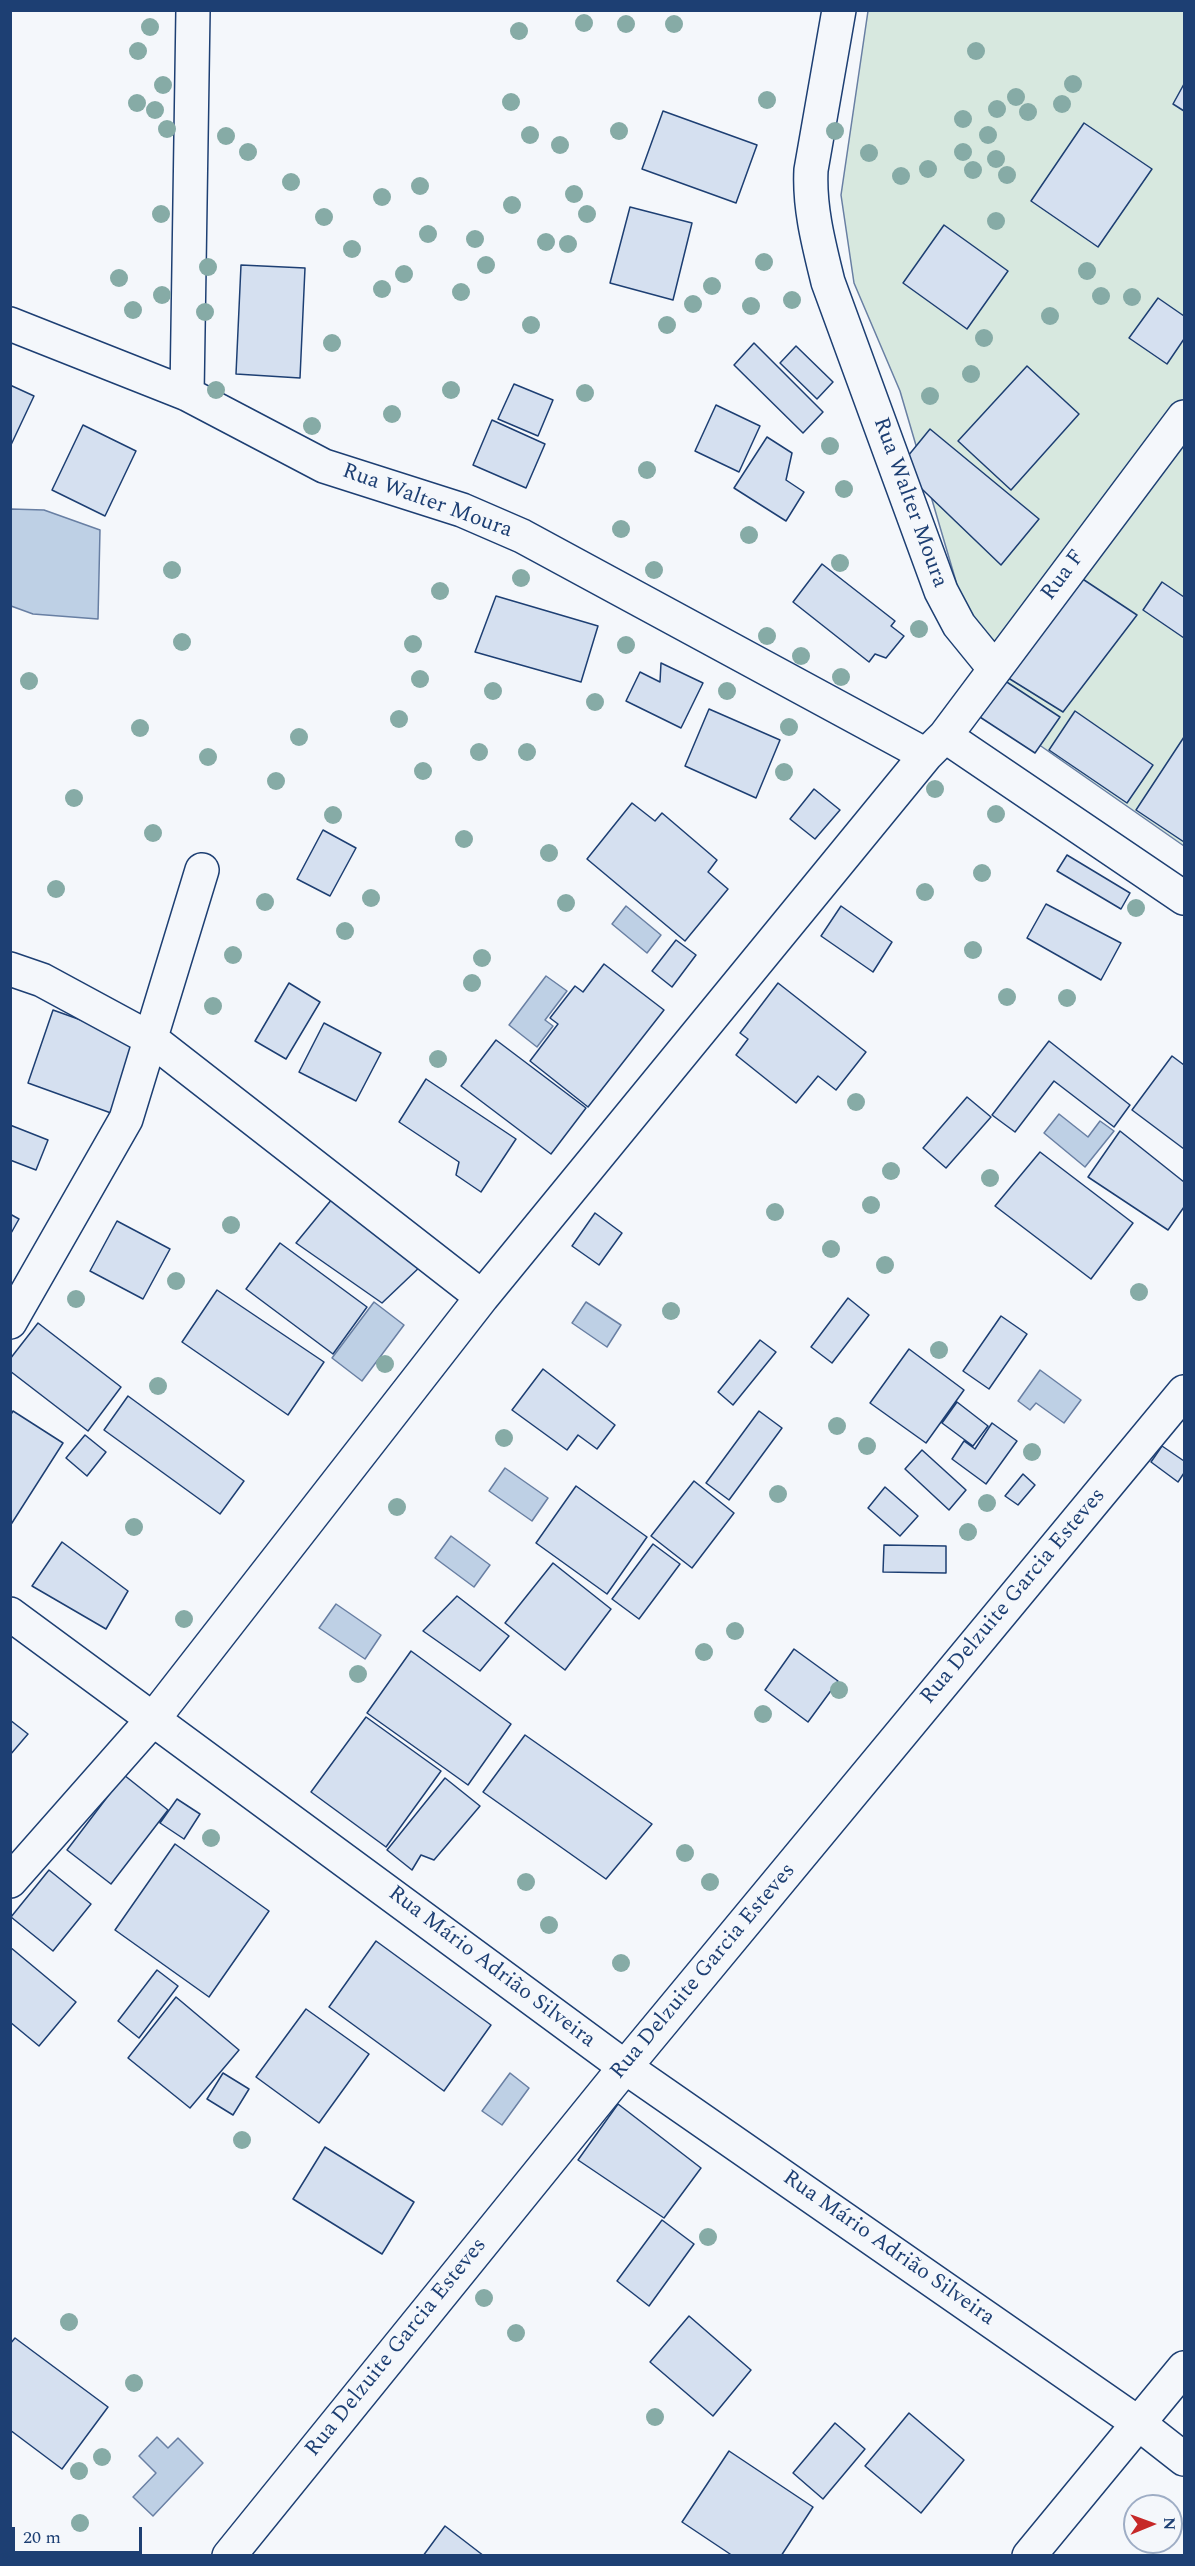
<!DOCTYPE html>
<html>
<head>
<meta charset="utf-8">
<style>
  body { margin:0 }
  #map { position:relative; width:1195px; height:2566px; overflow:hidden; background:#f4f7fb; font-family:Spectral,serif }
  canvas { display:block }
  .frame { position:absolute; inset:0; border:12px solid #1d3f73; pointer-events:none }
  .north { position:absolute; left:1123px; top:2494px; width:60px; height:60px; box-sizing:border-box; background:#f4f7fb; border:2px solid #9eadc5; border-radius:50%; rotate:89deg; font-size:16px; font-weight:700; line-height:24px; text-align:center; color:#1d3f73 }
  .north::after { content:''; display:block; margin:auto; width:21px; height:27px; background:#c62828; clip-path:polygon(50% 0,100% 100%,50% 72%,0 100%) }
  .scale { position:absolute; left:12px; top:2527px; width:130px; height:27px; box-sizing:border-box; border:3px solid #1d3f73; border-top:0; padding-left:8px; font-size:18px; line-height:21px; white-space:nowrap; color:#1d3f73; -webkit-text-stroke:4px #f4f7fb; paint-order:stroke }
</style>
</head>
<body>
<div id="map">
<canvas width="1195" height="2566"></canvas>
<div class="frame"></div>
<div class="north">N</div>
<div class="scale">20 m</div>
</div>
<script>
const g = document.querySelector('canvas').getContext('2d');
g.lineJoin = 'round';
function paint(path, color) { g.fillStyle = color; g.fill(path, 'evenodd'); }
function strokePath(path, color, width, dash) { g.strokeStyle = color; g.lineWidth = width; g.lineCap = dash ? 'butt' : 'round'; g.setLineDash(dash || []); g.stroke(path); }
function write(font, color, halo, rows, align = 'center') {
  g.font = font + ' Spectral,serif'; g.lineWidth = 4.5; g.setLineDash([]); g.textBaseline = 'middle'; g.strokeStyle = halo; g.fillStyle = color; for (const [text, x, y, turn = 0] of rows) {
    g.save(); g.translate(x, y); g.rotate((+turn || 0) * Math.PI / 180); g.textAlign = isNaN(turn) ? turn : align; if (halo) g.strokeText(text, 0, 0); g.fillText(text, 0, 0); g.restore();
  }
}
const green = new Path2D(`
  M868,11H1184V846L995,714L900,391L854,283L841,195Z`);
paint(green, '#d7e8df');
strokePath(green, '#687fa3', 1.5);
const water = new Path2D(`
  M11,509L44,510L100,530L98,619L33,614L11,606Z
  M626,906L661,935L647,953L612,924Z
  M546,976L567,991L545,1020L553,1026L537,1047L509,1025Z
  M1059,1114L1088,1137L1100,1121L1114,1131L1085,1167L1044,1133Z
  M374,1302L404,1325L362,1381L332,1358Z
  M586,1302L621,1325L607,1347L572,1323Z
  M1040,1370L1081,1400L1064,1423L1036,1403L1030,1410L1018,1401Z
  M505,1468L548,1498L532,1521L489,1491Z
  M451,1536L490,1565L474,1587L435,1558Z
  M336,1604L381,1635L365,1659L319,1628Z
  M510,2073L529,2088L502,2125L482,2111Z
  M157,2437L168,2448L178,2438L203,2463L153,2516L133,2497L156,2473L139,2456Z`);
paint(water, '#bed0e5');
strokePath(water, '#687fa3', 1.5);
const building = new Path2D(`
  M1184,84V111L1173,104Z
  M663,111L757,145L736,203L642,169Z
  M1084,123L1152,169L1098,247L1031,201Z
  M630,207L692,223L673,300L610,283Z
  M944,225L1008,271L967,329L903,283Z
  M241,265L305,268L300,378L236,374Z
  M1158,298L1184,316V339L1167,364L1129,338Z
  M754,343L823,412L803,433L734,365Z
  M796,346L833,382L817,399L780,363Z
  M1027,366L1079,414L1011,490L958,441Z
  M514,384L553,400L538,436L498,419Z
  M10,385L34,396L10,447Z
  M716,405L760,426L739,472L695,451Z
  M492,420L545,444L526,488L473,465Z
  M83,425L136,451L105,516L52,490Z
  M930,429L1039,519L1001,565L899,467Z
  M767,437L792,453L786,480L804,492L786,521L734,488Z
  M822,564L895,621L891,626L904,636L886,658L875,654L869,662L793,602Z
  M1063,566L1137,615L1063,712L989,666Z
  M1162,582L1184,597V638L1143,610Z
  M496,596L598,626L581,682L475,652Z
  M661,663L703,683L681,728L626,701L640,672L660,682Z
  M987,669L1060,717L1035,753L963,706Z
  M709,709L780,740L756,798L685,766Z
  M1075,711L1153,765L1127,803L1049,750Z
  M1184,737V842L1136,810Z
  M814,789L840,810L815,839L790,819Z
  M632,803L655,821L662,813L717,860L708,872L728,889L685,941L587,859Z
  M323,830L356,848L330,896L297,879Z
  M1067,855L1130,893L1121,909L1057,871Z
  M1046,904L1121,943L1101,980L1027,938Z
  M841,906L892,942L873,972L821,936Z
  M676,940L696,955L672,987L652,971Z
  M604,964L664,1010L588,1107L530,1061L558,1024L550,1018L575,986L583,992Z
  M289,983L320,1002L286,1059L255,1041Z
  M778,983L866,1052L836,1090L818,1076L796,1103L736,1055L748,1039L740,1033Z
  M53,1010L148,1044L122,1117L28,1083Z
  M324,1023L381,1053L356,1101L299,1072Z
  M496,1040L586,1108L551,1154L461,1086Z
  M1049,1041L1130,1105L1114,1127L1054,1081L1015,1132L992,1115Z
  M1172,1056L1184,1065V1149L1132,1110Z
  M426,1079L516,1139L481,1192L456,1175L459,1162L399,1122Z
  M967,1097L991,1117L946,1168L923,1148Z
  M10,1125L48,1140L36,1170L10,1160Z
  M1120,1131L1184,1182V1207L1168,1230L1088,1177Z
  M1040,1152L1133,1223L1091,1279L995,1206Z
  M337,1193L423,1264L382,1303L296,1243Z
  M595,1213L622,1233L599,1265L572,1246Z
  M10,1214L19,1219L10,1235Z
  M117,1221L170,1249L143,1299L90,1271Z
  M280,1243L367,1307L333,1354L246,1289Z
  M217,1290L324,1362L288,1415L182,1342Z
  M848,1298L869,1315L832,1363L811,1347Z
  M1001,1316L1027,1334L989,1389L963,1371Z
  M38,1323L121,1387L88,1431L10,1371V1359Z
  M760,1340L776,1352L733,1405L718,1392Z
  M909,1349L964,1390L926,1443L870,1403Z
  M543,1369L615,1425L597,1449L578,1435L567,1450L512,1410Z
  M128,1396L244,1481L220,1514L104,1430Z
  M957,1402L988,1426L973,1446L942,1423Z
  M13,1411L63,1443L10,1526V1416Z
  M759,1411L782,1428L729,1500L706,1483Z
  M992,1423L1017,1441L986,1484L952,1459L964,1441L975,1449Z
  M85,1435L106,1452L87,1476L66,1458Z
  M1162,1446L1184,1461V1473L1178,1482L1151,1462Z
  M922,1450L966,1490L949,1510L905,1469Z
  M1023,1474L1035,1485L1018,1505L1005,1496Z
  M694,1481L734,1513L692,1568L651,1536Z
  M576,1486L647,1537L607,1594L536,1543Z
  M885,1487L918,1516L900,1536L868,1508Z
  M62,1542L128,1591L106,1629L32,1586Z
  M653,1544L680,1564L639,1619L612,1599Z
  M884,1545L946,1546V1573L883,1572Z
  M553,1563L611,1609L565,1670L505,1623Z
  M457,1596L509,1636L480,1671L423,1631Z
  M794,1649L838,1681L808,1722L765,1690Z
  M411,1651L511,1724L468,1785L367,1713Z
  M366,1717L441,1771L386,1847L311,1792Z
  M10,1720L28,1734L10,1755Z
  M525,1735L652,1824L606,1879L483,1792Z
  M124,1775L168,1810L111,1884L67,1850Z
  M445,1778L480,1806L434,1860L421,1855L412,1870L387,1850Z
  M177,1799L200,1814L184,1839L160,1823Z
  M175,1844L269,1911L209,1997L115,1930Z
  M49,1870L91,1904L53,1951L11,1917Z
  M376,1941L491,2025L444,2091L329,2007Z
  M10,1947L76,2002L39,2046L10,2022Z
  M157,1970L178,1986L139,2038L118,2021Z
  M176,1997L239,2050L190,2108L128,2058Z
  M306,2009L369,2054L319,2123L256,2077Z
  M223,2073L249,2089L233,2115L207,2099Z
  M618,2104L701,2168L664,2218L578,2160Z
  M325,2147L414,2202L382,2254L293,2199Z
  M662,2220L694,2244L649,2306L617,2281Z
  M689,2316L751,2370L713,2416L650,2362Z
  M15,2338L108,2407L62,2469L10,2430V2344Z
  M909,2413L964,2460L921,2513L865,2466Z
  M835,2423L865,2449L823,2499L793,2473Z
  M729,2451L813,2507L781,2556H733L682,2522Z
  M445,2526L484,2556H423Z`);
paint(building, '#d5e0f0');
strokePath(building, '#1d3f73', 1.5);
const minor = new Path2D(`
  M839,10L811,170C809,208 819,245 828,282L941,591L959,625L994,668
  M10,324L187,394L324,466L462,510L522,536L926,755
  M187,394L193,10
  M945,736L1184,898
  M10,969L42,980L151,1039L482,1297
  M10,1322L126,1119L202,870
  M10,1614L625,2067L1138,2423L1184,2459
  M10,1881L154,1718L482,1297L926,755L945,736L1184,417
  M229,2556L625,2067L1184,1392
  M1029,2556L1184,2368`);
strokePath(minor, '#1d3f73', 36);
strokePath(minor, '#f4f7fb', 33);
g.fillStyle = '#86aba6';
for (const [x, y] of [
  [584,23],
  [626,24],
  [674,24],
  [150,27],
  [519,31],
  [138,51],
  [976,51],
  [1073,84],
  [163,85],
  [1016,97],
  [767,100],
  [511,102],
  [137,103],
  [1062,104],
  [997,109],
  [155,110],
  [1028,112],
  [963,119],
  [167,129],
  [619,131],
  [835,131],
  [530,135],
  [988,135],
  [226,136],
  [560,145],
  [248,152],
  [963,152],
  [869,153],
  [996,159],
  [928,169],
  [973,170],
  [1007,175],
  [901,176],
  [291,182],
  [420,186],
  [574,194],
  [382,197],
  [512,205],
  [161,214],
  [587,214],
  [324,217],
  [996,221],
  [428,234],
  [475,239],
  [546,242],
  [568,244],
  [352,249],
  [764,262],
  [486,265],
  [208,267],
  [1087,271],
  [404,274],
  [119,278],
  [712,286],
  [382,289],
  [461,292],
  [162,295],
  [1101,296],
  [1132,297],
  [792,300],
  [693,304],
  [751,306],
  [133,310],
  [205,312],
  [1050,316],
  [531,325],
  [667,325],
  [984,338],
  [332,343],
  [971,374],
  [216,390],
  [451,390],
  [585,393],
  [930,396],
  [392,414],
  [312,426],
  [830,446],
  [647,470],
  [844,489],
  [621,529],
  [749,535],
  [840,563],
  [172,570],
  [654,570],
  [521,578],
  [440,591],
  [919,629],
  [767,636],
  [182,642],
  [413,644],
  [626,645],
  [801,656],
  [841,677],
  [420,679],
  [29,681],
  [493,691],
  [727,691],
  [595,702],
  [399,719],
  [789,727],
  [140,728],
  [299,737],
  [479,752],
  [527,752],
  [208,757],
  [423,771],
  [784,772],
  [276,781],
  [935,789],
  [74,798],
  [996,814],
  [333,815],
  [153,833],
  [464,839],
  [549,853],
  [982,873],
  [56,889],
  [925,892],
  [371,898],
  [265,902],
  [566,903],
  [1136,908],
  [345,931],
  [973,950],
  [233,955],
  [482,958],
  [472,983],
  [1007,997],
  [1067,998],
  [213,1006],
  [438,1059],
  [856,1102],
  [891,1171],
  [990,1178],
  [871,1205],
  [775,1212],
  [231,1225],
  [831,1249],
  [885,1265],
  [176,1281],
  [1139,1292],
  [76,1299],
  [671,1311],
  [939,1350],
  [385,1364],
  [158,1386],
  [837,1426],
  [504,1438],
  [867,1446],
  [1032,1452],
  [778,1494],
  [987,1503],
  [397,1507],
  [134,1527],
  [968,1532],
  [184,1619],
  [735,1631],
  [704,1652],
  [358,1674],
  [839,1690],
  [763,1714],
  [211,1838],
  [685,1853],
  [526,1882],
  [710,1882],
  [549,1925],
  [621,1963],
  [242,2140],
  [708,2237],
  [484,2298],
  [69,2322],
  [516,2333],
  [134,2383],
  [655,2417],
  [102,2457],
  [79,2471],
  [80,2523]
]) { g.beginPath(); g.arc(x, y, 9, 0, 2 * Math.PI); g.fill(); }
write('22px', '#1d3f73', '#f4f7fb', [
  ["Rua Walter Moura",427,502,20],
  ["Rua Walter Moura",909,503,70],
  ["Rua F",1064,576,-53],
  ["Rua Delzuite Garcia Esteves",1014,1597,-50],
  ["Rua Mário Adrião Silveira",491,1968,37],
  ["Rua Delzuite Garcia Esteves",704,1972,-50],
  ["Rua Mário Adrião Silveira",888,2249,35],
  ["Rua Delzuite Garcia Esteves",397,2348,-51]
]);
</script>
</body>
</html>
